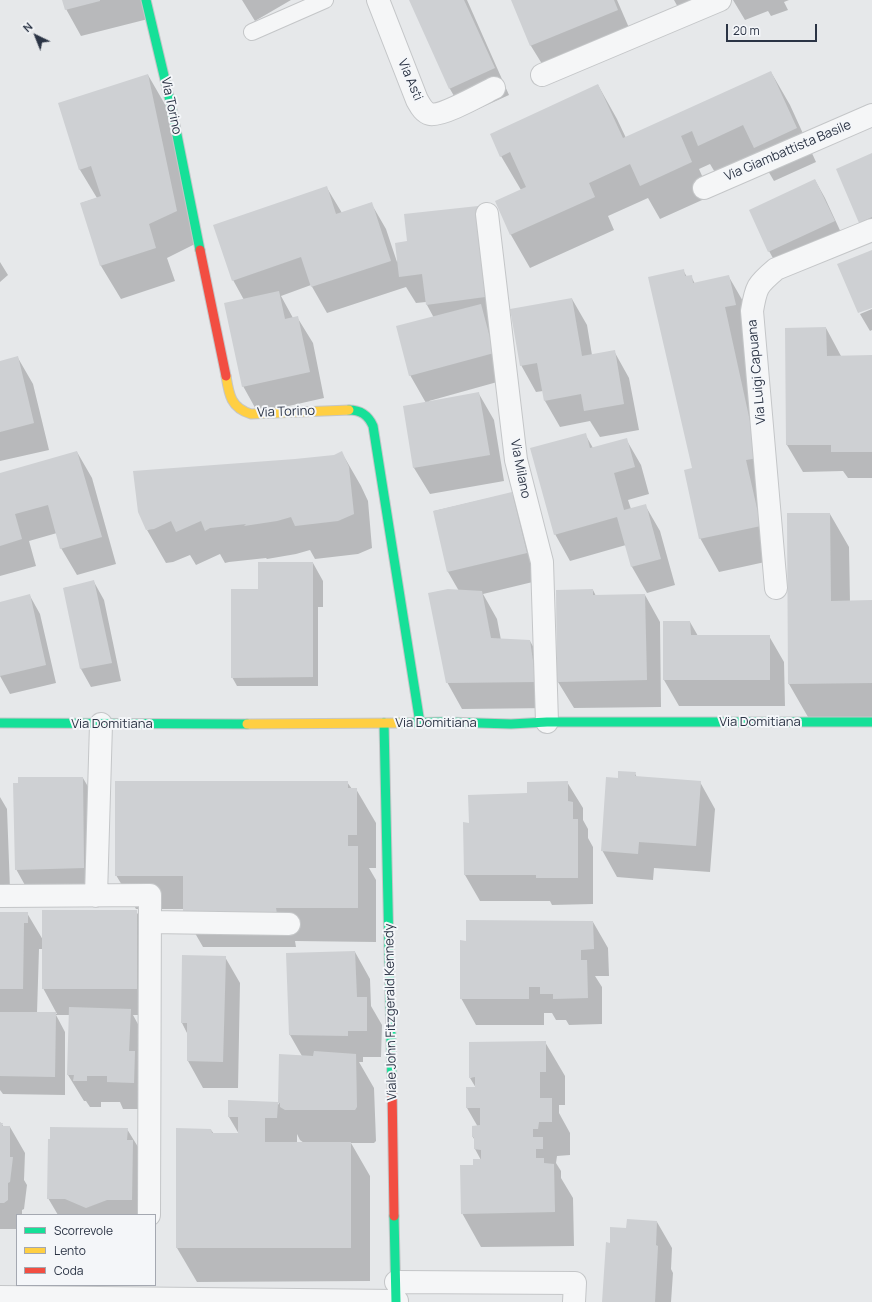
<!DOCTYPE html>
<html>
<head>
<meta charset="utf-8">
<style>
  body { margin:0 }
  #map { position:relative; width:872px; height:1302px; overflow:hidden; background:#e6e8ea; font-family:Manrope,sans-serif }
  canvas { display:block }
  .legend { position:absolute; left:16px; top:1214px; width:140px; height:72px; box-sizing:border-box; background:#f4f6f9; border:1px solid #a4a8b1; margin:0; padding:5px 7px; list-style:none; font-size:12px; color:#2b3445 }
  .legend li { display:flex; align-items:center; gap:8px; height:20px }
  .legend b { width:20px; border:1px solid #a4a8b1 }
  .north { position:absolute; left:16px; top:16px; width:40px; height:40px; -webkit-text-stroke:3px #f4f6f9; paint-order:stroke; rotate:317deg; font-size:11px; font-weight:700; line-height:16px; text-align:center; color:#2b3445 }
  .north::after { content:''; display:block; margin:auto; width:14px; height:18px; background:#2b3445; clip-path:polygon(50% 0,100% 100%,50% 72%,0 100%) }
  .scale { position:absolute; left:726px; top:24px; width:91px; height:18px; box-sizing:border-box; border:2px solid #2b3445; border-top:0; padding-left:5px; font-size:12px; line-height:14px; white-space:nowrap; color:#2b3445; -webkit-text-stroke:3px #f4f6f9; paint-order:stroke }
</style>
</head>
<body>
<div id="map">
<canvas width="872" height="1302"></canvas>
<ul class="legend">
<li><b style="height:5px;background:#16e098"></b>Scorrevole</li>
<li><b style="height:5px;background:#ffcf43"></b>Lento</li>
<li><b style="height:5px;background:#f24e42"></b>Coda</li>
</ul>
<div class="north">N</div>
<div class="scale">20 m</div>
</div>
<script>
const g = document.querySelector('canvas').getContext('2d');
g.lineJoin = 'round';
function paint(path, color) { g.fillStyle = color; g.fill(path, 'evenodd'); }
function strokePath(path, color, width, dash) { g.strokeStyle = color; g.lineWidth = width; g.lineCap = dash ? 'butt' : 'round'; g.setLineDash(dash || []); g.stroke(path); }
function write(font, color, halo, rows, align = 'center') {
  g.font = font + ' Manrope,sans-serif'; g.lineWidth = 4; g.setLineDash([]); g.textBaseline = 'middle'; g.strokeStyle = halo; g.fillStyle = color; for (const [text, x, y, turn = 0] of rows) {
    g.save(); g.translate(x, y); g.rotate((+turn || 0) * Math.PI / 180); g.textAlign = isNaN(turn) ? turn : align; if (halo) g.strokeText(text, 0, 0); g.fillText(text, 0, 0); g.restore();
  }
}
paint(new Path2D(`
  M63,0H147L152,18L81,36L66,9Z
  M242,0H291L255,21Z
  M410,0H467L509,95L465,115L450,89Z
  M512,0H617L633,37L547,72L531,46Z
  M674,0H707L680,11Z
  M733,0H789L784,2L788,10L771,16L768,11L745,20Z
  M771,72L790,105L816,162L774,181L761,159L719,179L710,164L699,169L711,196L660,219L648,198L608,216L614,230L530,268L511,235L496,202L521,190L501,156L598,85L617,119L626,138Z
  M148,75L167,108L195,244L167,258L175,281L121,299L101,266L81,203L97,198L80,170L59,104Z
  M872,154V243L860,222Z
  M815,180L825,198L844,239L779,269L769,251Z
  M327,188L342,213L371,203L386,229L397,262L408,242L477,207L508,379L429,401V402L479,394L494,420L504,481L430,494L414,468L426,403L410,375L434,318L427,305L426,302L416,303L406,287L327,313L311,285L281,296L293,318L297,317L313,343L324,398L258,413L243,386L244,300L233,280Z
  M0,262L8,275L0,282Z
  M683,270L687,277L691,276L695,284L729,277L748,310L754,338L743,341L776,492L779,559L719,572L700,538L693,469Z
  M572,299L587,325L592,355L614,351L629,378L639,430L600,437L590,421L560,427L545,401L543,391L536,392L521,365Z
  M872,309V330L870,331L860,314Z
  M826,328L841,356H872V478H848L843,471L803,472L787,445L786,329Z
  M18,358L33,384L49,450L0,461V362Z
  M585,434L593,448L626,439L641,465L649,494L628,500L631,509L645,505L660,531L675,585L647,593L632,567L626,545L570,561L555,534Z
  M77,452L92,478L116,564L77,575L61,548L57,533L29,541L36,566L0,576V474Z
  M342,453L361,486L368,501L372,548L358,554L315,559L310,550L296,554L267,559L266,558L229,562L225,563L220,554L196,565L190,555L173,562L166,563L147,530Z
  M511,493L527,519L541,580L483,594L497,619L501,640L530,641L545,668L551,708L462,709L447,682L459,591L448,572L434,511Z
  M830,514L849,547L850,602L872,601V717H808L789,684Z
  M313,563L323,581V607H318V686H237L232,677L259,590Z
  M94,582L104,600L121,681L91,687L81,669L64,588Z
  M593,590L596,596L645,595L660,622L661,707L574,708L558,682Z
  M30,596L40,614L56,683L10,694L0,676V603Z
  M690,622L698,636H769L784,662L785,706H679L664,680Z
  M635,773L637,778L700,782L715,809L710,872L654,868L653,880L617,877L602,850L619,779Z
  M83,778L98,804L99,894L31,896L16,869Z
  M347,782L352,789H356L376,823V868H369L376,880V942L295,941L296,947H203L184,914V909H136L116,875Z
  M567,782L583,808V820L588,829V838L593,847V904L552,905L550,901H480L465,875L470,824L528,794Z
  M0,797L7,809L10,889L0,890Z
  M136,911L152,938V1015H133L145,1037L148,1109H123L120,1102H101V1107H90L86,1101H84L68,1075L70,1015H56L65,1032V1095L3,1094L0,1090V913H27L43,940ZM39,949H43V988L57,1014L37,1013Z
  M593,922L608,948L609,976H595L602,987V1024L569,1025L566,1020H556L552,1013H544V1025H476L461,998L467,942Z
  M355,952L370,979L371,1006L382,1025L381,1057H363V1062H359L374,1088L376,1141L374,1143H351L370,1176V1281L197,1282L177,1248V1129L211,1130L214,1134H239L229,1117L278,1103L279,1105L280,1055L302,1056L290,1035ZM297,1134L300,1140L304,1143H297Z
  M183,956L225,957L240,983L238,1088H203L188,1061V1035L182,1023Z
  M545,1042L565,1076V1105H559V1113L570,1133V1155L557,1156L556,1163L561,1171V1178L573,1198L574,1246L481,1247L462,1213L474,1166L481,1160L475,1149V1141L473,1137L478,1127L467,1108V1088H476L470,1078Z
  M0,1122L4,1127H10L25,1153L24,1180L27,1185L24,1209L22,1210V1215H17V1229H0Z
  M127,1129L143,1155L147,1215H58L48,1198Z
  M657,1222L672,1248L671,1269L673,1273L671,1302H603L610,1244Z`), '#0003');
paint(new Path2D(`
  M62,0H100V1L65,10Z
  M409,0H464L495,68L449,89Z
  M511,0H614L618,10L530,46Z
  M771,71L797,128L754,148L743,125L698,146L692,131L681,136L692,162L640,186L630,164L589,183L595,197L510,235L495,201L526,187L510,152L500,157L490,134L598,84L623,138Z
  M148,74L177,211L149,224L156,248L100,266L80,203L101,196L91,166L79,170L58,103Z
  M872,153V217L859,223L836,169Z
  M815,179L835,221L768,252L749,210Z
  M327,186L336,214L372,202L391,261L311,287L301,257L232,281L213,225Z
  M478,206L485,297L426,305L422,274L399,277L395,243L407,241L404,214Z
  M872,250V308L858,313L837,264Z
  M684,269L685,276L692,275L693,283L729,275L736,305L725,307L758,458L746,460L761,526L699,539L684,470L692,468L648,277Z
  M279,291L285,319L298,316L310,372L242,387L224,303Z
  M572,298L582,356L615,350L624,404L584,411L581,394L544,401L537,363L520,366L510,309Z
  M481,304L494,353L409,376L396,326Z
  M826,327L827,356L872,355V452H831V445H786L785,328Z
  M18,356L34,423L0,432V361Z
  M479,392L490,455L413,468L403,406Z
  M586,433L590,448L627,438L635,467L614,473L624,510L646,504L661,559L631,567L617,517L554,535L530,448Z
  M77,451L102,537L60,549L48,505L15,514L22,539L0,546V473Z
  M342,451L349,467L354,514L338,521L295,526L291,517L277,521L244,526L246,524L210,528L205,531L201,521L176,532L171,521L154,529L146,530L138,512L133,471L295,459L334,455Z
  M512,492L527,553L447,572L433,511Z
  M787,513H830L831,601L872,600V683L788,684Z
  M258,562H313V677L231,678V589H258Z
  M94,580L112,663L80,669L63,588Z
  M448,589L482,591L491,638L530,640L536,682L446,683L428,593Z
  M593,589V595L645,594L647,680L557,682L556,590Z
  M30,594L46,665L0,676V602Z
  M663,621H690L691,635H770V680H663Z
  M618,771L636,772L635,776L701,781L696,846L639,842L638,854L601,851L606,777L618,778Z
  M18,777H83L84,868L15,870L13,783H18Z
  M115,781H348V788H357V835H348V846H358V908H276L277,914H183V876H115Z
  M568,781V801L573,802V819H578V878H536V875H464L463,822L469,823L468,795L527,793V782Z
  M42,910H137V989H42Z
  M0,912H28V923H24L23,989H0Z
  M466,920L593,921L594,949L581,950V960H587L588,998L553,999V994H540V987H529V999H460V940L466,941Z
  M355,951L357,997H367V1031H348V1036L289,1035L286,953Z
  M182,955L226,956L223,1062L187,1061V1023H181Z
  M69,1007L131,1009L129,1051H135L134,1083L107,1082V1076H87V1081H73L74,1075H67Z
  M0,1012H56L55,1077L0,1076Z
  M546,1041V1072H540V1098H552V1122H539L538,1129H533V1137H543V1149H536V1158H544V1163L554,1164L555,1212L461,1214L460,1165H473V1159H481V1150L474,1149V1137H472V1126L480,1125V1108H466V1087H475V1077L469,1078V1042Z
  M314,1051L356,1054L357,1107L355,1110H285L280,1107V1103H278L277,1118H265V1142H351V1248H176V1128L211,1129L212,1133H238V1117H228V1100L278,1102L279,1054L313,1056Z
  M0,1123H3L2,1126H10V1157H13L10,1182L8,1183V1200L4,1203H0Z
  M50,1127L128,1128L127,1140H133L132,1200H107L86,1208L65,1199H47L48,1139H50Z
  M627,1219L657,1221L656,1245L658,1246L655,1302H602L606,1242L610,1243V1227L626,1228Z`), '#ced0d3');
const lane = new Path2D(`
  M252,32L325,0`);
const street = new Path2D(`
  M378,0L417,100C420,105 423,112 430,114C441,117 482,94 494,88
  M542,75L720,0
  M704,188L872,115
  M487,214L516,460L542,562L547,722
  M776,588L752,311C756,287 757,285 776,269L872,230
  M0,896L150,895L149,1215
  M96,896L101,724
  M150,922L289,924
  M396,1282L575,1283L574,1302
  M0,1297L397,1301`);
const fast = new Path2D(`
  M146,0L171,105L200,250
  M349,410C361,410 368,415 373,426L420,723
  M0,723L247,724
  M384,723L392,1086
  M399,723L446,722L511,724L547,722H872
  M394,1216L396,1302`);
const slow = new Path2D(`
  M226,376C229,395 231,408 251,414L349,410
  M247,724L399,723`);
const jam = new Path2D(`
  M200,250L226,376
  M392,1086L394,1216`);
strokePath(lane, '#c4c6c8', 18);
strokePath(street, '#c4c6c8', 24);
strokePath(fast, '#c4c6c8', 11);
strokePath(slow, '#c4c6c8', 11);
strokePath(jam, '#c4c6c8', 11);
strokePath(lane, '#f5f6f7', 16);
strokePath(street, '#f5f6f7', 22);
strokePath(fast, '#16e098', 9);
strokePath(slow, '#ffcf43', 9);
strokePath(jam, '#f24e42', 9);
write('13px', '#2b3445', '#f4f6f9', [
  ["Via Asti",410,80,67],
  ["Via Torino",171,106,78],
  ["Via Giambattista Basile",788,151,-23],
  ["Via Luigi Capuana",757,372,-95],
  ["Via Torino",286,412,-2],
  ["Via Milano",520,469,79],
  ["Via Domitiana",760,722],
  ["Via Domitiana",436,723],
  ["Via Domitiana",112,724],
  ["Viale John Fitzgerald Kennedy",391,1012,-91]
]);
</script>
</body>
</html>
